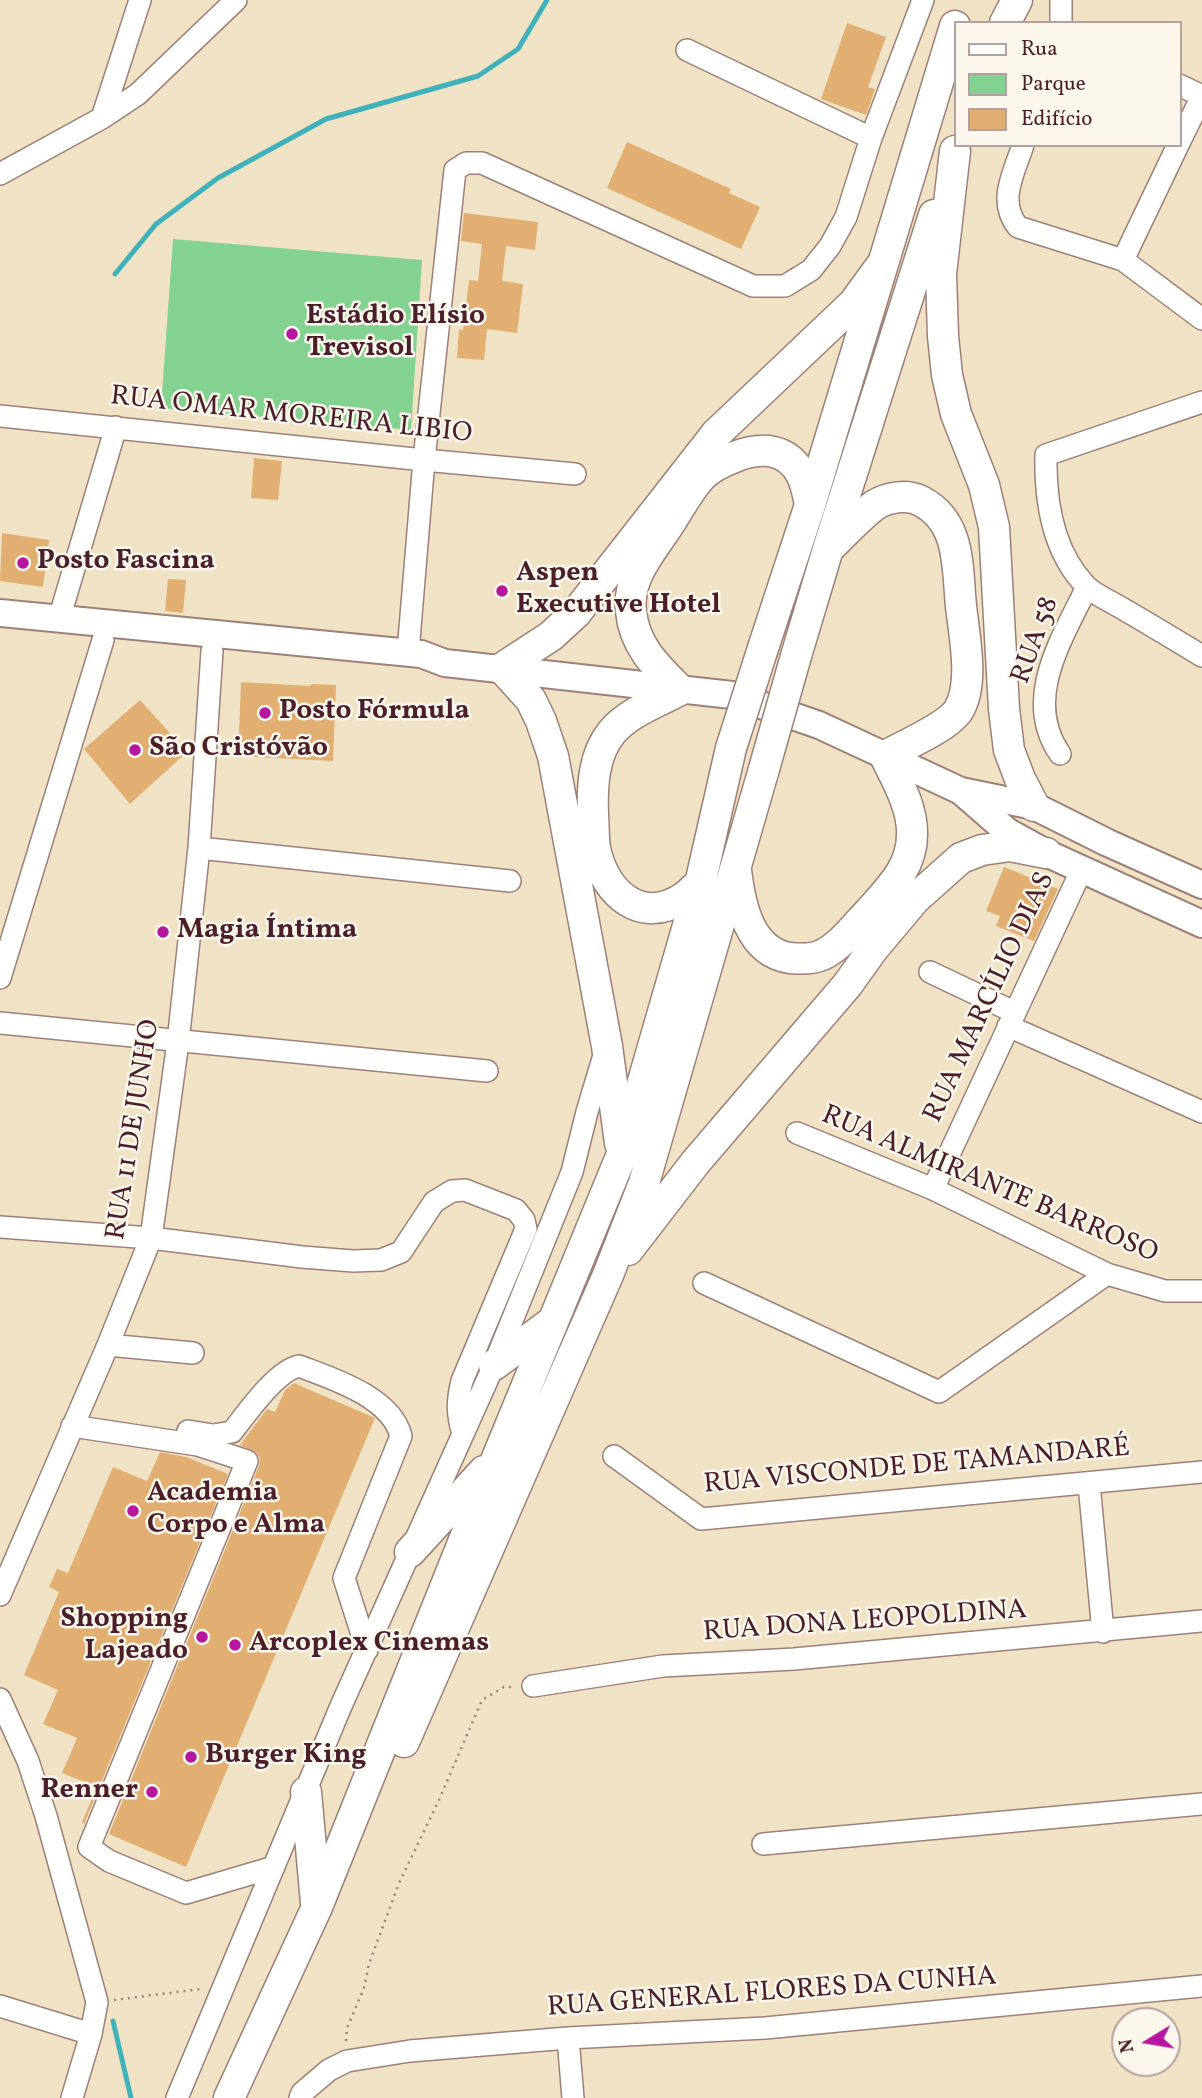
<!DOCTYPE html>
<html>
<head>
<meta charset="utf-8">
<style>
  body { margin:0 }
  #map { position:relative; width:1202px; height:2098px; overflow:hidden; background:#f0e2c4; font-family:Vollkorn,serif }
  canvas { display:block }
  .legend { position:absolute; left:954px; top:21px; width:228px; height:126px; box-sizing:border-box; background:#fbf7ec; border:2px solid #b4a19f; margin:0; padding:9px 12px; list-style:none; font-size:21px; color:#4a1f2b }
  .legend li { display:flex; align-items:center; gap:14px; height:35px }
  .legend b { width:35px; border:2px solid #b4a19f }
  .north { position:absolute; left:1111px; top:2007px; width:70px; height:70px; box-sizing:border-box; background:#fbf7ec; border:2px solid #b4a19f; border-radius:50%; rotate:259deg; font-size:19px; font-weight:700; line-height:28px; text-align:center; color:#4a1f2b }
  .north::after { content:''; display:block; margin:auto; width:24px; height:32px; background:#b5179e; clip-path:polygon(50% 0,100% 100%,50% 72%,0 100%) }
</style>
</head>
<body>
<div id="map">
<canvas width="1202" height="2098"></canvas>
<ul class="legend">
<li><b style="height:9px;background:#fff"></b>Rua</li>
<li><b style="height:19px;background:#83d291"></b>Parque</li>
<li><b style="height:19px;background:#e1af72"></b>Edifício</li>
</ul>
<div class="north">N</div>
</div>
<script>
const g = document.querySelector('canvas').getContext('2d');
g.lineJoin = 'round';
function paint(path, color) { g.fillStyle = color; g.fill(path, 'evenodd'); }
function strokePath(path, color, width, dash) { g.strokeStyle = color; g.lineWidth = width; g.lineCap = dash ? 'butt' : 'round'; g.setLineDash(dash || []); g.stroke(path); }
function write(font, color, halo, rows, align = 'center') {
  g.font = font + ' Vollkorn,serif'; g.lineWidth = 5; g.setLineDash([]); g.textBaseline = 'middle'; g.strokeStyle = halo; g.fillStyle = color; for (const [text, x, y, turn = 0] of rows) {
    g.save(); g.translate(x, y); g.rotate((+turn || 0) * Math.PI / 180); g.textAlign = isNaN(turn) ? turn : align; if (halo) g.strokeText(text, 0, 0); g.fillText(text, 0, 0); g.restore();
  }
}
paint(new Path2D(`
  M173,239L422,260L411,430L161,408Z`), '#83d291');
strokePath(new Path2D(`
  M115,274L156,224L218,178L326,119L478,76L518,49L547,0
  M113,2021L131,2098`), '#40b1b9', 5);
paint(new Path2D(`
  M847,23L886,37L868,87L875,89L866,115L821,99Z
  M627,142L731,189L729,193L760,207L741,249L607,188Z
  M464,213L538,222L535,250L506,246L502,281L523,284L517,333L487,329L484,360L457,358L459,329L463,330L469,280L478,281L482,244L461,241Z
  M254,458L282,461L278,500L251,498Z
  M2,533L49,540L43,587L0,581Z
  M168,579L186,580L183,613L165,611Z
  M241,682L311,686V684L336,685L333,761L235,756L236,733H239Z
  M140,700L187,752L130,804L84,749Z
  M1004,867L1058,889L1034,941L996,926L1000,916L986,911Z
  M294,1383L375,1418L186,1867L109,1834L259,1466L260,1458L256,1452L240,1445L267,1409L275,1412L285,1390Z
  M160,1452L186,1457L228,1474L84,1824L82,1822L97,1787L62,1773L77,1738L43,1724L58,1690L24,1675L59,1592L49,1587L57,1569L68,1573L113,1467L147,1481Z`), '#e1af72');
const minor = new Path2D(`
  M1061,0V23
  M687,50L871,138
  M1179,85L1202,96
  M102,118L140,0
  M1179,143L1202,96
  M1023,145C1014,173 997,201 1018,227L1123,260L1202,319
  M0,174L102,118L138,94L236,0
  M1123,260L1178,145
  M1202,402L1046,455C1045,501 1052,551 1086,586C1094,594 1108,600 1118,606C1146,622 1174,639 1202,656
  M0,416L424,460L575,474
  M59,619L116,427
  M408,652L424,460L455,170L466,163H482L753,286H785L811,270L830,246L846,217L871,138L923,0
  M1060,754C1022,699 1062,639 1087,587
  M199,848L510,881
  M930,972L1014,1012
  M0,978L103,640
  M0,1023L487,1071
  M1008,1026L1202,1112
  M797,1133L933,1189L1107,1274L1165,1291H1202
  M933,1189L1082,869
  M0,1227L151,1238L302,1257L353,1261L381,1260L401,1252L434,1202L452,1191L465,1190L516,1210L524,1220L526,1229L462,1381C457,1401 457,1414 463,1434
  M704,1283L939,1392L1107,1274
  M108,1345L193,1353
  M72,1426L198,1445L247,1461L89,1847L109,1861L186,1893L274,1867
  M188,1431L213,1435L232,1432C247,1413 276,1371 299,1366C333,1379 391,1397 401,1436L344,1578L367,1650
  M614,1456L701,1519L1202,1472
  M1089,1484L1103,1632
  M0,1595L108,1345L151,1238L178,1042L199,848L212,651
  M533,1686L663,1666L794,1659L1202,1621
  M0,1699L28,1761L46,1816L97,2002L91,2034L72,2098
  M763,1844L1202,1804
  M0,2006L91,2034
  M568,2038L573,2098
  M177,2098L341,1706L494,1365L572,1172L587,1112L604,1055
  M300,2098L302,2093L329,2070L347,2061L410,2051L568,2038L765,2028L1202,1986`);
const major = new Path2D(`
  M0,613L421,654L445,663L732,695L819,725L961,791L1034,806L1108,843L1202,885
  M962,792L1008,832L1046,853L1202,924`);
const highway = new Path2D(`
  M1005,23L1017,0
  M955,151L941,274L943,336L947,375L956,414L984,485L994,527L1004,709L1009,750L1020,779L1034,806
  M764,645L810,505L955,26
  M796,656L828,549L934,215
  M736,870C740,904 749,952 790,958C800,959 813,959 822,955C841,946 854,927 869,912C889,889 912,868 912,835C913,807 897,781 885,756C903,746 946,728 958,711C975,685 964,635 961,606C957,566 961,522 921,501C907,494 888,497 875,505C861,515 841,537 828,549
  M700,884C694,888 689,894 683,898C641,925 607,894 596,853C593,841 594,827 593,815C592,787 593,755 612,732C629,712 658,702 680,690C657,667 634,646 631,611C627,578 651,552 668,526C679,510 688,491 701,477C710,467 724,461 737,456C762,447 787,448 801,474C806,483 808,495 810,505
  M620,1143L607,1046L553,756L541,721L531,700L502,668L551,636L576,613L716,434L853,304L883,263
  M628,1250L695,1163L848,984L873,949L915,899L961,858L982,850L1010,846L1046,853
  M494,1365L552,1322
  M410,1552L484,1471
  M404,1742L608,1275L644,1183L764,769
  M306,1792L316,1903
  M229,2098L317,1907L497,1458L622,1154L700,884L731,748`);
strokePath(minor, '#9d8078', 24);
strokePath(major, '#9d8078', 30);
strokePath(highway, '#9d8078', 33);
strokePath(new Path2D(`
  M114,2000L201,1989
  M346,2041L347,2028L364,1988L369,1964L399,1883L439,1800L482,1700L504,1687H516`), '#9d8078', 2.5, [2, 5]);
strokePath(minor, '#fff', 21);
strokePath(major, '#fff', 26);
strokePath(highway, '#fff', 30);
const highwayBridge = new Path2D(`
  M731,748L764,645
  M764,769L796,656`);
strokePath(highwayBridge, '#9d8078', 33, []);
strokePath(highwayBridge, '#fff', 30);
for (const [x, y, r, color] of [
  [292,334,7,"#b5179e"],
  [23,563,7,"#b5179e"],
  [502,591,7,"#b5179e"],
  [265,713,7,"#b5179e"],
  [135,750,7,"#b5179e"],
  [163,932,7,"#b5179e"],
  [133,1511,7,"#b5179e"],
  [202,1637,7,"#b5179e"],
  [235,1645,7,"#b5179e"],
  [191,1757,7,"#b5179e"],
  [152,1792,7,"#b5179e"]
]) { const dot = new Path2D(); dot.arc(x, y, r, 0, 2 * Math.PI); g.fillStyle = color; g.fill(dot); strokePath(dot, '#fbf7ec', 2.5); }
write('bold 28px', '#4a1f2b', '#fbf7ec', [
  ["Estádio Elísio",306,318],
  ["Trevisol",306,350],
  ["Posto Fascina",37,563],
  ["Aspen",516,575],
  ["Executive Hotel",516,607],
  ["Posto Fórmula",279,713],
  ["São Cristóvão",149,750],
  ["Magia Íntima",177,932],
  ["Academia",147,1495],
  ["Corpo e Alma",147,1527],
  ["Shopping",188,1621,"right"],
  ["Lajeado",188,1653,"right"],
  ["Arcoplex Cinemas",249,1645],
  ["Burger King",205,1757],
  ["Renner",138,1792,"right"]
], 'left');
write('28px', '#4a1f2b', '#fbf7ec', [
  ["RUA OMAR MOREIRA LIBIO",291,417,6],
  ["RUA 58",1037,641,-70],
  ["RUA MARCÍLIO DIAS",991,998,-65],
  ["RUA 11 DE JUNHO",135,1130,-81],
  ["RUA ALMIRANTE BARROSO",989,1186,23],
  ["RUA VISCONDE DE TAMANDARÉ",917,1468,-5],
  ["RUA DONA LEOPOLDINA",865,1623,-4],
  ["RUA GENERAL FLORES DA CUNHA",772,1994,-4]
]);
</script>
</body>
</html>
